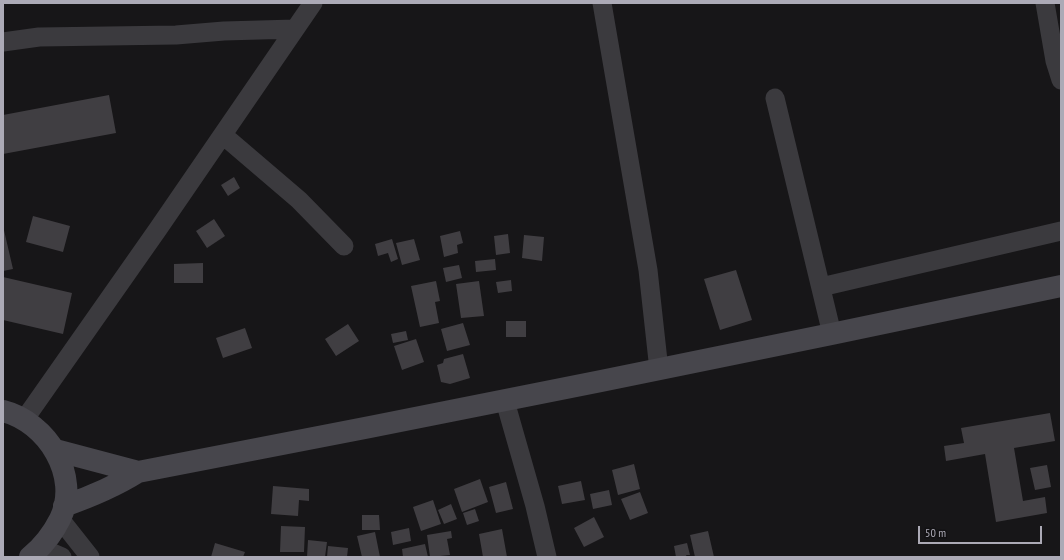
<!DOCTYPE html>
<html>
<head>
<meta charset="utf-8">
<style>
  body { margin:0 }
  #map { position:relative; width:1064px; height:560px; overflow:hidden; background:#171618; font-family:"PT Sans Narrow",sans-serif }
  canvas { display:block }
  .frame { position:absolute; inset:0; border:4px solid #acaab6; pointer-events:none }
  .scale { position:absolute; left:918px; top:526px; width:124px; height:18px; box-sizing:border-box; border:2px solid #acaab6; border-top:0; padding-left:5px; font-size:12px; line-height:14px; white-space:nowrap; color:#acaab6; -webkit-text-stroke:3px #121113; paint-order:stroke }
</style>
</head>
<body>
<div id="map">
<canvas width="1064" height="560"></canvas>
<div class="frame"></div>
<div class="scale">50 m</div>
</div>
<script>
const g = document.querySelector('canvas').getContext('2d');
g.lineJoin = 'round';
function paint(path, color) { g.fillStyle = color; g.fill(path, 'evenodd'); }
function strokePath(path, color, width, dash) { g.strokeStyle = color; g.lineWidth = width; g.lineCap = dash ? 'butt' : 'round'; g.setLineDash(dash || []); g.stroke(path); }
paint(new Path2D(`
  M109,95L116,133L3,154V115Z
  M234,177L240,188L228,196L221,185Z
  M33,216L70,226L63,252L26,242Z
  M214,219L225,236L207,248L196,231Z
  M3,226L13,269L3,271Z
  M460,231L463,243L457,245L458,253L444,257L440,236Z
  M508,234L510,253L496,255L494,236Z
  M524,235L544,237L542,261L522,258Z
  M392,239L398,259L391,262L388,253L378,256L375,244Z
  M414,239L420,260L402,265L396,243Z
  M495,259L496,270L476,272L475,261Z
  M203,263V283H174V264Z
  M459,265L462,278L446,282L443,268Z
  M736,270L752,320L720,330L704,279Z
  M3,277L72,293L63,334L3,320Z
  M511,280L512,291L498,293L496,282Z
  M436,281L440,301L435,302L439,323L420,327L411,286Z
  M479,281L484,316L461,318L456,284Z
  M506,321H526V337H506Z
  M463,323L470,345L447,351L441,329Z
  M348,324L359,341L336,356L325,339Z
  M245,328L252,348L223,358L216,338Z
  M406,331L408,340L393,343L391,334Z
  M416,339L424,362L402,370L394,346Z
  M463,354L470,378L450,384L441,382L437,365L443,363L444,359Z
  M1050,413L1055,441L1014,448L1023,501L1045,497L1047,513L996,522L985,454L946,461L944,446L964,443L961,428Z
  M634,464L640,489L618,495L612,470Z
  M1047,465L1051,487L1035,490L1030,468Z
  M480,479L488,502L462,512L454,489Z
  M581,481L585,500L562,504L558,486Z
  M506,482L513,509L496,513L489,487Z
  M273,486L309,489V501L299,500L298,516L271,514Z
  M609,490L612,505L593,509L590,494Z
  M640,492L648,513L630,520L621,499Z
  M433,500L441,524L421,531L413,507Z
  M451,504L457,519L444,524L438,510Z
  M475,509L479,521L467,525L463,513Z
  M362,515H379L380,530H362Z
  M594,517L604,537L584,547L574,528Z
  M281,526L305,527L304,552H280Z
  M409,528L411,541L393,545L391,532Z
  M502,529L507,557H483L479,534Z
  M451,531L452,538L447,539L450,555L430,557L427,535Z
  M708,531L714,557H695L690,535Z
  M375,532L380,557H362L357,536Z
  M308,540L327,542L325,557H307Z
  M215,543L245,552L243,557H211Z
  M687,543L690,555H686L687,557H676L674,546Z
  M425,544L428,557H403L402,549Z
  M328,546L348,548L347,557H327Z`), '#403e42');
strokePath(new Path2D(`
  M602,3L648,270L659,370
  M1045,3L1055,61L1061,80
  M3,42L39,37L176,35L224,31L295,29
  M775,98L832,334
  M223,135L299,200L344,246
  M821,287L1061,231
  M505,401L535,506L547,557
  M24,420L158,229L313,3
  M60,519L90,557
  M41,548L62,557`), '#3b3a3e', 19);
strokePath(new Path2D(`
  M3,411C47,422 81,476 60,519C53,533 42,547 30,557
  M55,450L138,472
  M64,506C90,497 114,487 138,472C446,413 754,351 1061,286`), '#47464c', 22);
</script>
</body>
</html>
